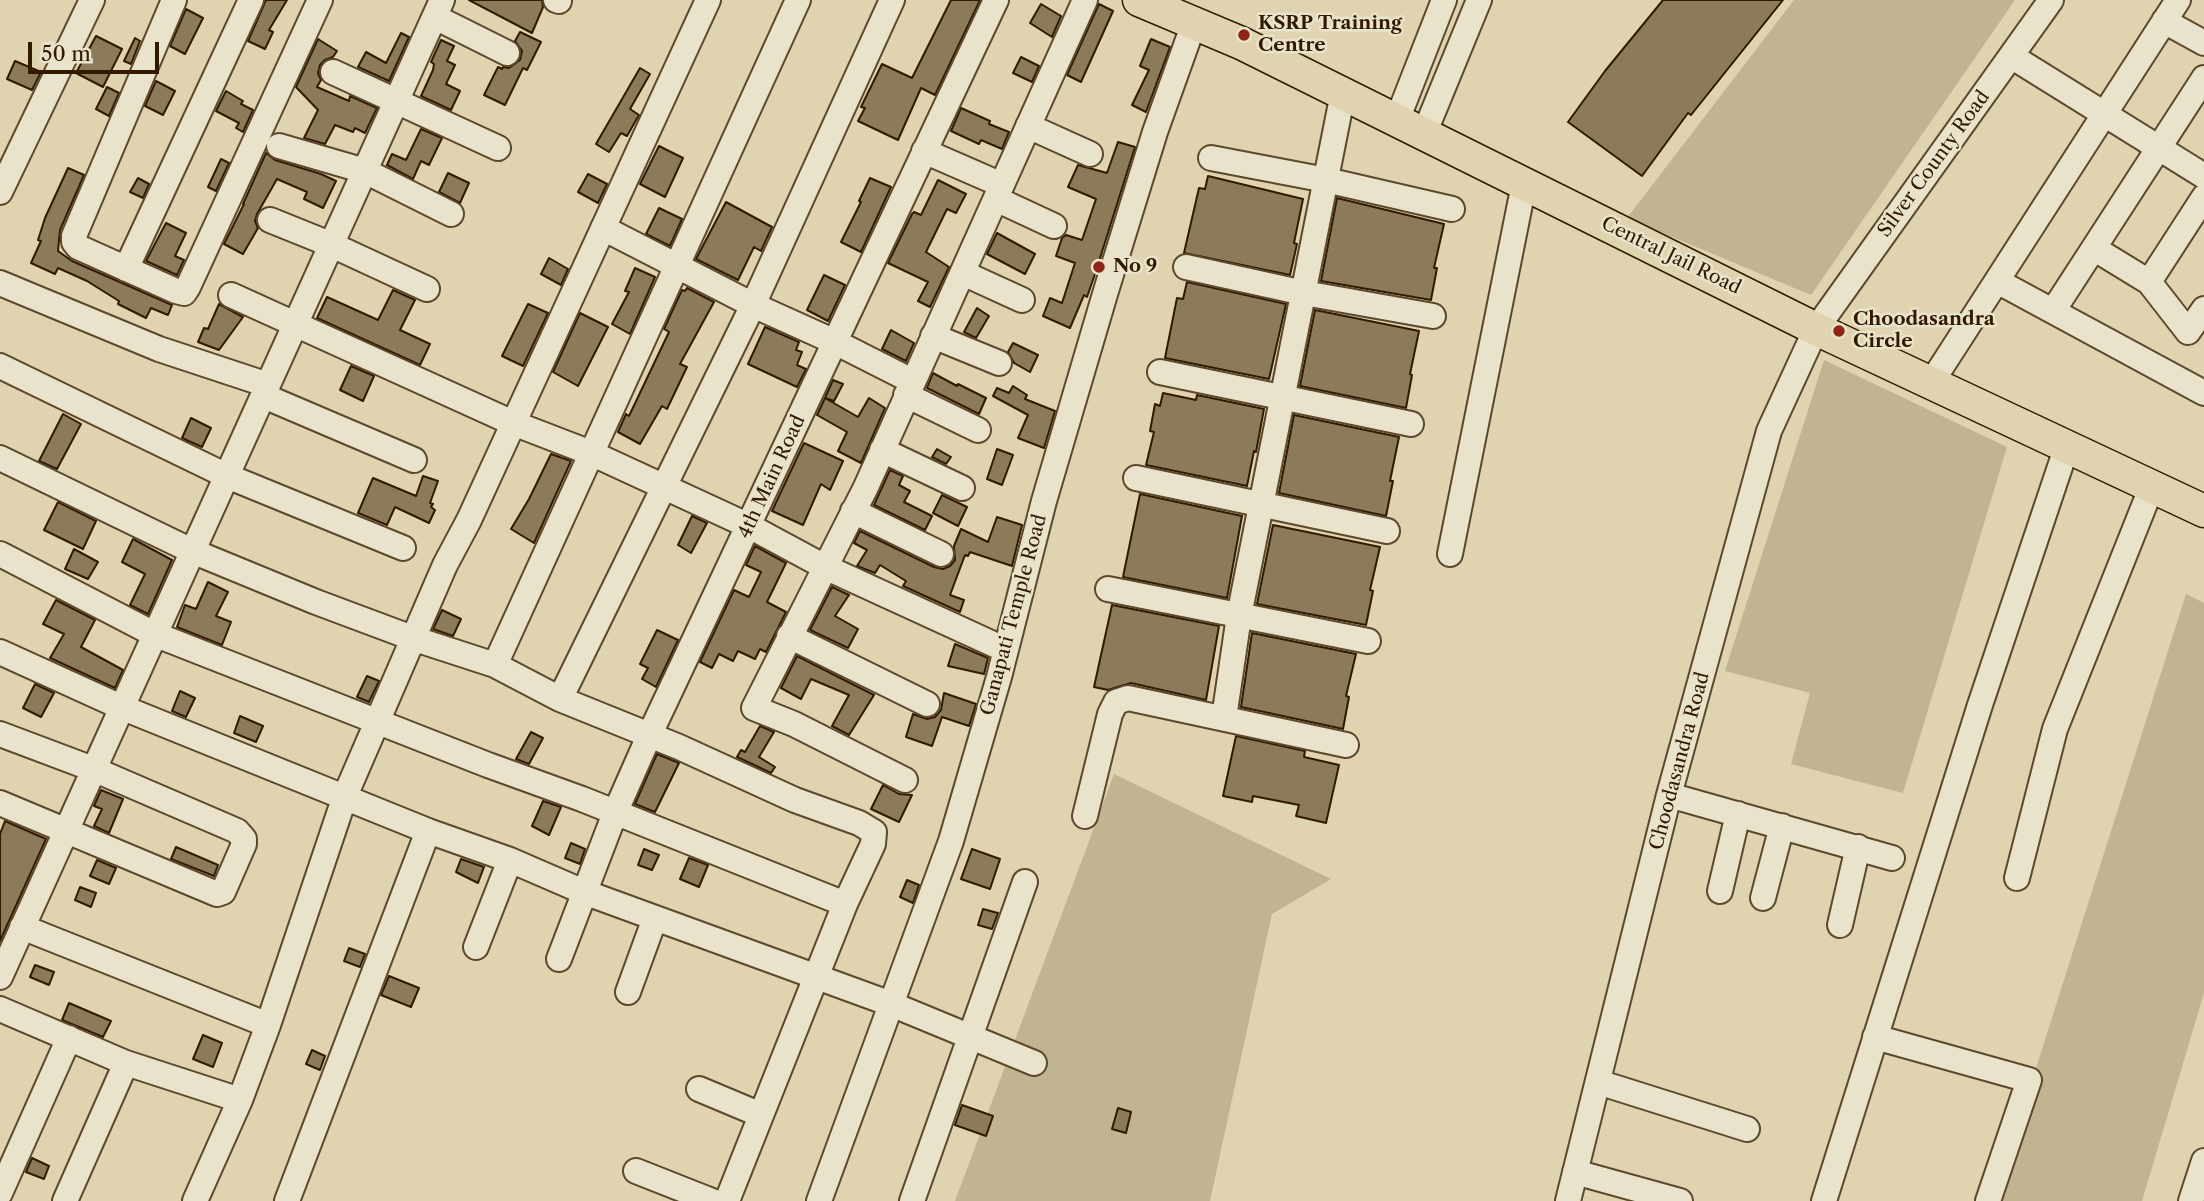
<!DOCTYPE html>
<html>
<head>
<meta charset="utf-8">
<style>
  body { margin:0 }
  #map { position:relative; width:2204px; height:1201px; overflow:hidden; background:#dfd4af; font-family:"Libre Caslon Text",serif }
  canvas { display:block }
  .scale { position:absolute; left:28px; top:42px; width:131px; height:32px; box-sizing:border-box; border:4px solid #311a00; border-top:0; padding-left:9px; font-size:21px; line-height:24px; white-space:nowrap; color:#311a00; -webkit-text-stroke:5px #eae3cb; paint-order:stroke }
</style>
</head>
<body>
<div id="map">
<canvas width="2204" height="1201"></canvas>
<div class="scale">50 m</div>
</div>
<script>
const g = document.querySelector('canvas').getContext('2d');
g.lineJoin = 'round';
function paint(path, color) { g.fillStyle = color; g.fill(path, 'evenodd'); }
function strokePath(path, color, width, dash) { g.strokeStyle = color; g.lineWidth = width; g.lineCap = dash ? 'butt' : 'round'; g.setLineDash(dash || []); g.stroke(path); }
function write(font, color, halo, rows, align = 'center') {
  g.font = font + ' "Libre Caslon Text",serif'; g.lineWidth = 5; g.setLineDash([]); g.textBaseline = 'middle'; g.strokeStyle = halo; g.fillStyle = color; for (const [text, x, y, turn = 0] of rows) {
    g.save(); g.translate(x, y); g.rotate((+turn || 0) * Math.PI / 180); g.textAlign = isNaN(turn) ? turn : align; if (halo) g.strokeText(text, 0, 0); g.fillText(text, 0, 0); g.restore();
  }
}
paint(new Path2D(`
  M1794,0H2015L1811,295L1627,218Z
  M1824,360L2007,447L1903,793L1791,764L1810,693L1725,671Z
  M2186,594L2204,603V993L2142,1201H1994Z
  M1114,774L1331,879L1272,914L1210,1201H955Z`), '#c1b491');
const building = new Path2D(`
  M266,0H287L269,30L273,32L265,49L248,41Z
  M469,0H542L543,7L532,33Z
  M951,0H980L935,95L921,88L898,140L858,121L865,108L861,107L882,64L912,78Z
  M1663,0H1783L1691,115L1688,113L1642,176L1568,122L1605,71Z
  M1041,4L1061,16L1052,37L1030,23Z
  M1099,4L1113,11L1081,82L1067,75Z
  M186,9L203,18L185,54L170,46Z
  M520,32L541,42L527,70L523,68L505,105L484,95L498,67L502,69L503,67L509,68L520,60L522,51L515,41Z
  M401,33L409,37L389,81L358,67L366,52L386,63Z
  M96,36L122,49L103,87L76,73Z
  M135,38L140,41L131,64L124,61Z
  M318,39L337,51L333,57L325,60L320,65L318,73L321,80L317,87L349,101L350,96L377,108L365,133L355,128L353,132L335,125L325,144L304,138L318,110L296,87Z
  M1151,39L1170,47L1146,112L1132,105L1149,70L1140,66Z
  M441,40L454,46L447,61L455,65L446,84L460,91L451,110L421,96L433,70L434,64L431,62Z
  M1021,57L1039,66L1032,82L1013,73Z
  M15,61L41,72L32,90L7,79Z
  M640,68L650,74L630,109L639,115L627,136L621,133L609,152L596,144Z
  M156,81L175,91L163,115L145,106Z
  M107,87L119,93L109,116L96,109Z
  M226,91L243,101L241,104L253,110L243,132L236,128L239,123L216,111Z
  M961,108L990,121L989,124L1009,132L1002,149L981,140L979,144L951,131Z
  M421,129L442,138L429,165L421,161L413,179L387,165L392,154L406,160Z
  M1118,142L1135,147L1095,274L1087,297L1084,295L1070,328L1043,316L1050,298L1062,303L1075,263L1056,256L1062,238L1066,235L1082,240L1096,199L1068,187L1078,165L1107,173Z
  M659,146L683,158L665,197L640,184Z
  M266,153L275,160L321,174L336,181L323,208L304,199L307,192L277,179L257,214L255,221L258,228L243,254L224,244L244,204H243Z
  M221,159L229,163L216,191L208,187Z
  M68,168L84,175L60,230L58,251L72,261L172,305L168,315L151,308L146,318L118,304L119,301L87,281L58,268L55,274L31,263L41,241L38,240L45,218Z
  M448,173L469,183L460,203L439,192Z
  M588,174L607,184L598,203L578,192Z
  M1208,176L1303,199L1294,243L1297,244L1290,275L1184,253L1199,188L1205,189Z
  M138,178L149,184L143,198L130,192Z
  M870,178L891,187L861,252L841,242L861,202L859,201Z
  M938,180L966,194L956,213L947,209L926,252L949,267L930,307L918,301L928,282L888,263L912,214L914,212L921,215Z
  M1337,198L1444,224L1434,268H1437L1431,300L1321,281Z
  M726,202L772,227L761,251L754,247L738,280L696,259Z
  M659,208L682,219L670,246L646,234Z
  M166,223L186,233L175,256L184,260L177,275L146,261Z
  M997,233L1035,254L1025,274L987,254Z
  M549,258L568,269L561,285L541,274Z
  M635,268L655,277L630,334L612,324L629,292L625,291Z
  M824,275L845,285L828,321L807,310Z
  M1187,282L1286,304L1269,379L1165,358L1177,298L1183,299Z
  M687,288L714,302L680,364L687,367L667,409L662,406L640,444L618,432L626,414L629,416L669,332L664,329L682,290L685,291Z
  M393,290L415,300L400,330L430,344L420,365L317,318L327,297L378,320Z
  M219,304L243,317L219,350L198,342L204,328L208,329Z
  M528,304L548,313L523,366L502,356Z
  M977,308L989,316L976,338L964,332Z
  M1315,310L1419,331L1410,374L1412,375L1406,408L1300,386Z
  M580,313L608,327L578,386L553,372Z
  M765,327L799,342L796,350L802,352L797,365L806,369L797,387L748,364Z
  M891,330L914,343L906,361L882,349Z
  M1013,343L1038,355L1030,372L1014,363L1008,352Z
  M351,366L374,376L363,401L340,390Z
  M933,373L957,386L958,384L986,398L979,414L927,388Z
  M833,380L843,384L834,401L825,398Z
  M1013,386L1027,395L1025,399L1055,411L1044,448L1018,438L1028,415L993,396L997,388L1009,393Z
  M1163,393L1196,400L1197,395L1264,409L1256,452L1254,451L1247,486L1146,465L1154,432L1150,431L1155,404L1160,406Z
  M825,398L858,417L869,398L885,408L861,463L838,451L847,432L817,415Z
  M63,414L81,424L57,469L39,461Z
  M1294,415L1399,437L1390,481H1393L1386,516L1279,493Z
  M191,418L211,428L202,447L182,438Z
  M804,443L843,461L830,490L821,484L803,525L772,511Z
  M937,449L951,457L946,464L932,457Z
  M997,449L1013,455L1002,485L987,479Z
  M551,454L571,461L534,543L511,529L529,499Z
  M890,470L903,476L899,485L910,491L904,502L932,516L925,530L874,505Z
  M423,476L438,481L430,503L433,504L431,507L435,510L429,523L395,507L387,525L358,513L373,478L416,496Z
  M1140,494L1242,516L1227,598L1123,577Z
  M942,495L967,507L958,526L933,513Z
  M58,502L96,521L83,549L44,530Z
  M692,516L707,523L691,553L678,545Z
  M997,517L1022,525L1012,566L970,552L968,556L965,555L950,595L964,600L960,612L903,586L906,581L880,565L875,573L857,566L867,550L854,543L860,531L934,567L943,569L950,566L955,560L954,546L961,529L988,542Z
  M1273,525L1380,547L1370,590L1373,591L1366,625L1257,604Z
  M133,539L172,560L148,614L130,605L145,574L122,562Z
  M755,546L786,563L767,602L786,612L766,652L760,649L755,659L738,651L733,661L719,654L712,668L700,662L734,590L749,597L761,572L746,565Z
  M74,549L98,562L88,579L65,569Z
  M208,582L228,592L216,616L231,622L222,645L177,627L185,605L196,609Z
  M832,587L849,595L835,616L858,629L848,648L810,630Z
  M56,600L95,620L81,647L123,670L115,688L50,658L64,634L43,624Z
  M1112,605L1219,626L1206,700L1131,683L1108,690L1094,687Z
  M442,610L461,619L453,636L433,629Z
  M657,630L678,640L656,687L642,679L648,668L640,664Z
  M1252,633L1356,654L1346,696L1349,697L1343,729L1241,707Z
  M955,644L988,658L984,674L948,666Z
  M797,656L874,695L849,735L832,726L849,695L811,679L801,699L781,688Z
  M367,676L379,681L369,702L357,697Z
  M35,684L54,693L41,717L23,708Z
  M180,691L195,698L186,717L172,711Z
  M944,693L976,704L969,726L942,717L932,746L906,737L913,714L927,719L935,717L941,710Z
  M240,716L263,726L256,742L234,733Z
  M760,726L774,732L759,757L775,767L771,773L737,757L741,750L745,752Z
  M531,732L543,738L529,764L516,759Z
  M1236,736L1305,751L1304,757L1339,765L1326,823L1296,816L1299,805L1253,796L1252,802L1223,796Z
  M657,754L679,763L655,812L635,804Z
  M883,785L899,794L912,795L899,822L871,809Z
  M101,790L123,799L109,833L94,826L102,809L94,806Z
  M543,801L561,807L549,835L532,826Z
  M5,821L46,839L0,941V834Z
  M571,843L585,849L580,864L565,858Z
  M176,847L218,865L214,876L171,859Z
  M644,849L659,855L652,870L638,865Z
  M972,849L1000,859L990,889L961,879Z
  M689,858L708,865L699,887L680,879Z
  M461,859L484,867L478,883L456,872Z
  M97,860L116,868L109,884L90,876Z
  M907,880L919,885L913,903L900,897Z
  M80,887L96,893L91,907L75,900Z
  M983,909L998,913L992,929L978,925Z
  M349,948L365,954L360,967L344,961Z
  M35,965L54,972L49,985L30,977Z
  M389,976L419,988L411,1007L381,995Z
  M69,1003L111,1021L103,1037L62,1020Z
  M203,1035L222,1043L213,1067L193,1059Z
  M312,1050L325,1056L320,1070L306,1064Z
  M962,1105L993,1116L986,1136L955,1125Z
  M1118,1108L1131,1112L1126,1133L1112,1129Z
  M32,1158L49,1166L44,1179L26,1172Z`);
paint(building, '#8b7b5b');
strokePath(building, '#311a00', 2);
const minor = new Path2D(`
  M174,0L74,236V242L78,247L176,291L184,293L188,287L320,0
  M556,0L559,1
  M435,17L507,53
  M2164,21L2204,43
  M2011,56L2204,176
  M333,72L498,148
  M1397,120L1444,0
  M1028,126L1090,154
  M1424,134L1479,0
  M279,146L365,171L451,214
  M924,151L1002,185
  M1211,158L1326,180L1452,209
  M0,192L92,0
  M996,199L1054,226
  M270,220L332,245L427,289
  M603,228L753,305L835,342L912,381
  M2095,249L2149,282L2188,332L2204,309
  M1186,267L1304,293L1433,316
  M126,269L251,0
  M963,273L1022,300
  M1997,281L2204,393
  M2149,282L2204,197
  M0,283L159,349L268,385
  M231,295L513,423L591,453L749,526L825,567L1006,650
  M2053,311L2204,78
  M933,336L999,363
  M0,366L227,476L403,548
  M1160,372L1411,424
  M1931,383L2178,0
  M906,395L978,430
  M264,396L414,460
  M882,450L962,488
  M0,458L192,551L316,602L415,639L495,665L560,699L679,747L795,800L859,823L874,832L873,844L845,904L727,1201
  M1136,478L1387,531
  M853,511L941,554
  M0,554L154,634L488,765L582,799L845,904
  M1450,554L1524,184
  M1108,589L1368,641
  M789,636L927,704
  M0,652L121,707L428,831L510,860L584,892L891,1004L1034,1063
  M495,665L798,0
  M560,699L753,305L892,0
  M1224,718L1239,616L1343,93
  M0,734L93,769L237,831L244,839V844L223,892L217,894L0,803
  M905,780L794,724L754,708L866,487L1085,0
  M1669,795L1892,858
  M1085,816L1110,714L1116,702L1128,698L1346,745
  M2017,878L2055,729L2152,486
  M1720,891L1738,814
  M1763,898L1782,826
  M1840,925L1858,847
  M22,927L268,1025
  M476,947L510,860
  M559,959L615,813L649,736L996,0
  M0,977L442,0
  M628,992L655,918
  M0,1009L126,1063L240,1100
  M1875,1037L2029,1080L1988,1201
  M1598,1082L1747,1129
  M699,1089L761,1115
  M636,1171L712,1201
  M1575,1172L1680,1201
  M0,1193L69,1038
  M65,1201L126,1063
  M195,1201L240,1100L268,1025L345,796L445,565L469,520L708,0
  M287,1201L428,831
  M819,1201L951,841L999,677L1044,501L1105,294L1155,132L1194,23
  M912,1201L1025,882
  M1568,1201L1669,795L1769,431L1816,329L2051,0
  M1824,1201L1980,705L2067,446
  M2191,1201L2204,1161`);
const major = new Path2D(`
  M1139,0L1241,43L1816,329L2204,511`);
strokePath(minor, '#5c482c', 28);
strokePath(major, '#311a00', 35);
strokePath(minor, '#eae3cb', 24);
strokePath(major, '#dfd4af', 32);
for (const [x, y, r, color] of [
  [1244,35,7,"#8f2418"],
  [1099,267,7,"#8f2418"],
  [1839,331,7,"#8f2418"]
]) { const dot = new Path2D(); dot.arc(x, y, r, 0, 2 * Math.PI); g.fillStyle = color; g.fill(dot); strokePath(dot, '#eae3cb', 2.5); }
write('bold 19px', '#311a00', '#eae3cb', [
  ["KSRP Training",1258,24],
  ["Centre",1258,46],
  ["No 9",1113,267],
  ["Choodasandra",1853,320],
  ["Circle",1853,342]
], 'left');
write('19px', '#311a00', '#eae3cb', [
  ["Silver County Road",1934,164,-54],
  ["Central Jail Road",1671,256,26],
  ["4th Main Road",772,477,-65],
  ["Ganapati Temple Road",1014,615,-75],
  ["Choodasandra Road",1680,761,-75]
]);
</script>
</body>
</html>
